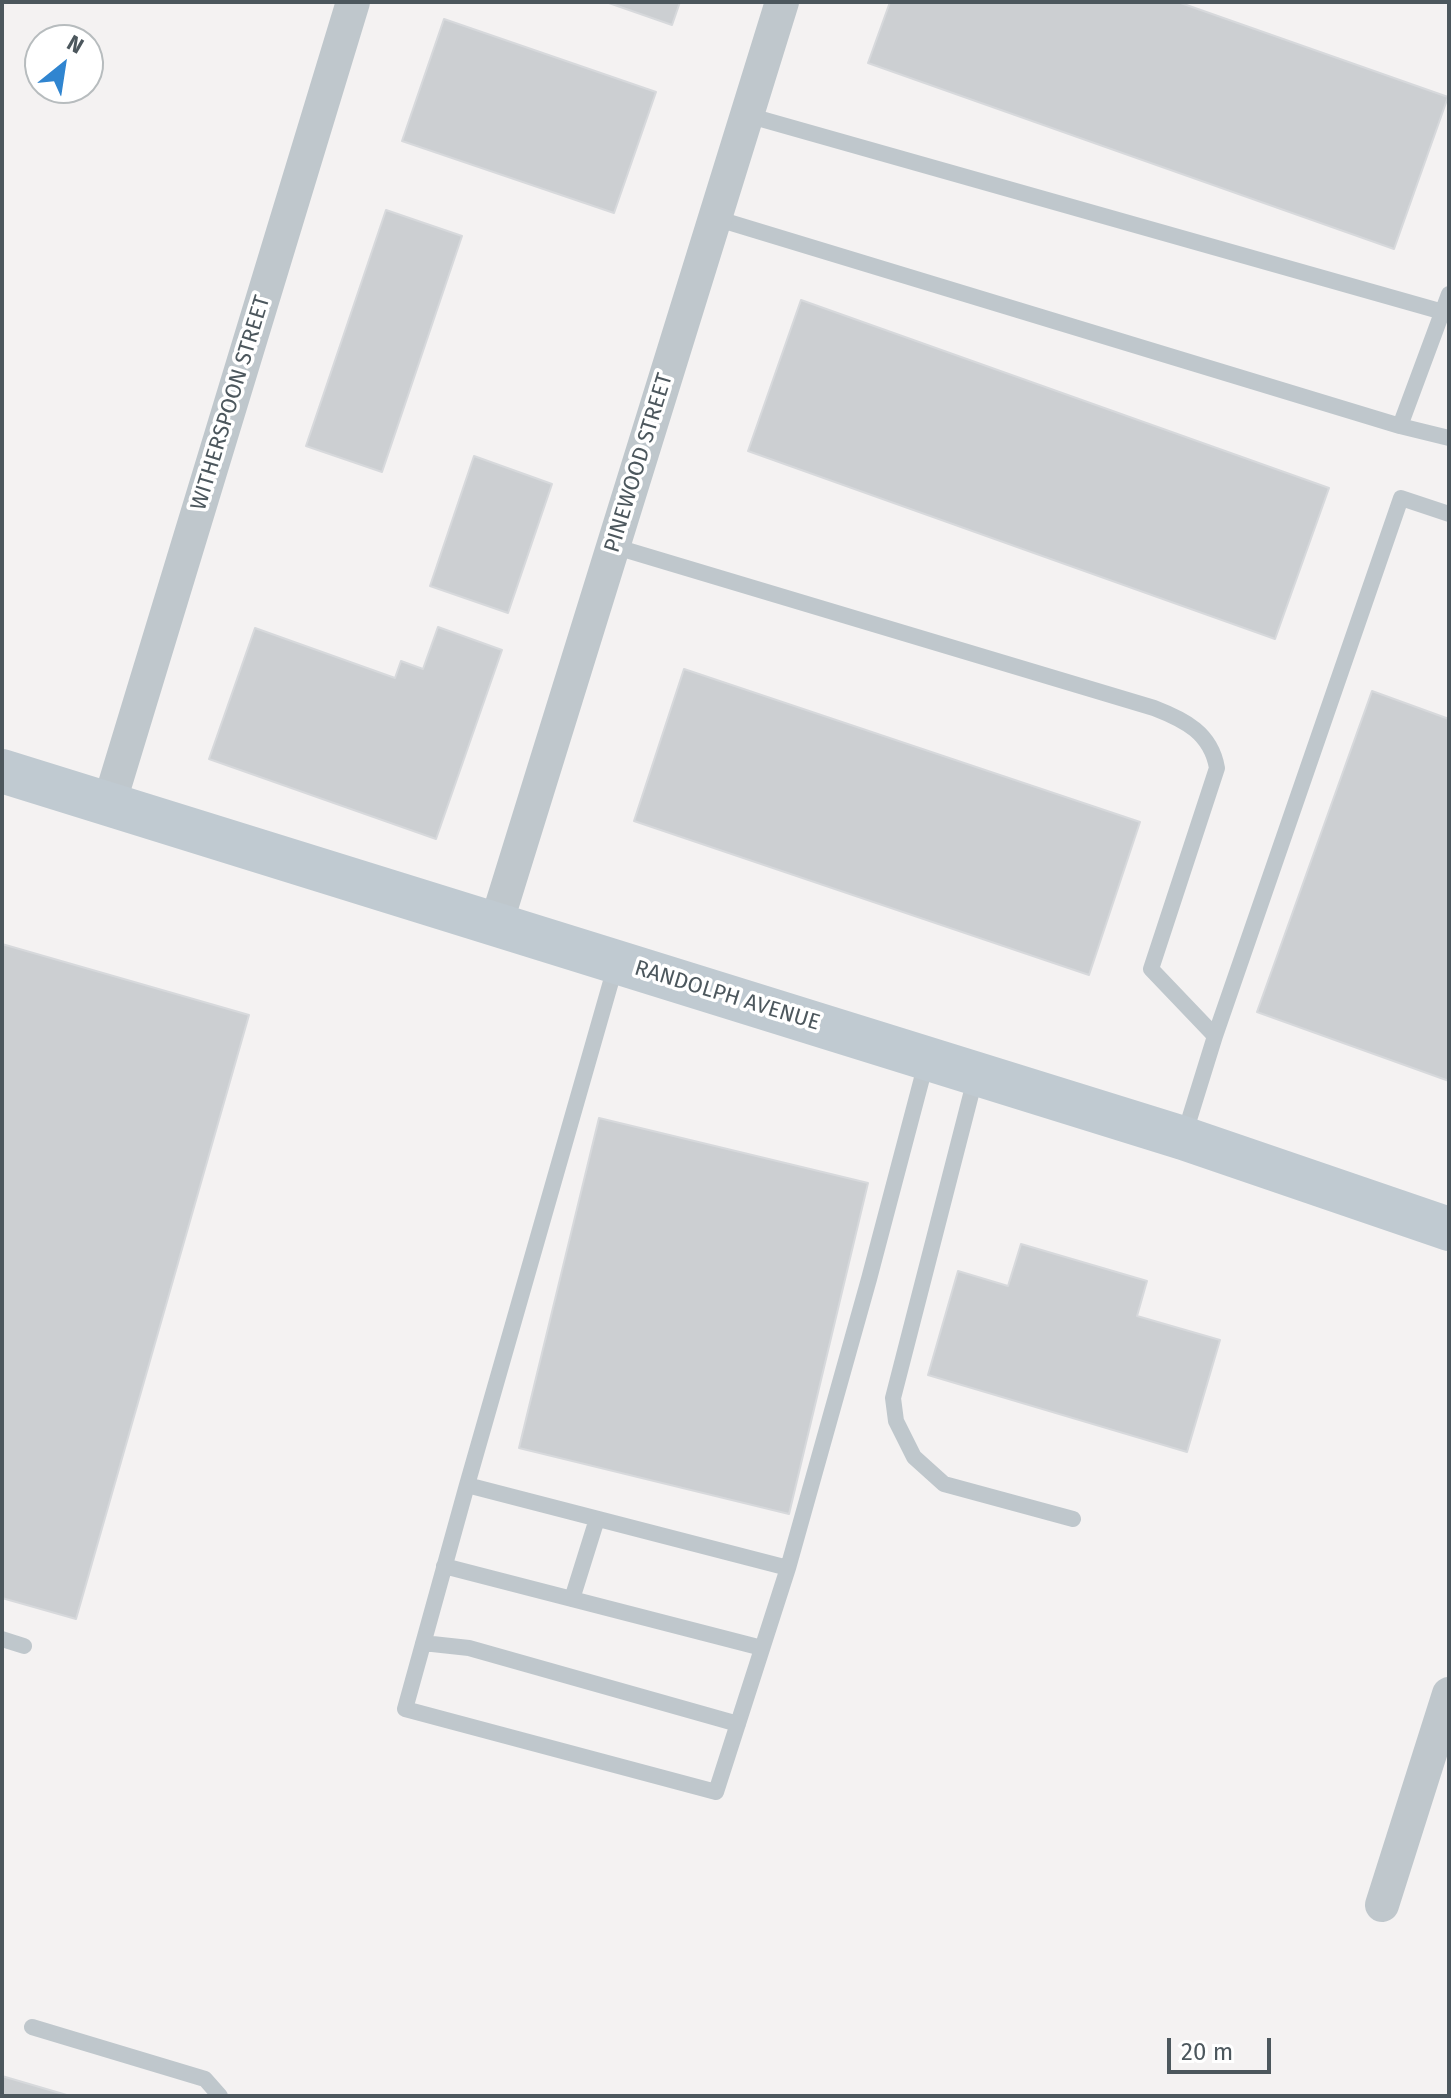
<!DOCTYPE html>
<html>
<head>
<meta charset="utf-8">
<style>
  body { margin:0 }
  #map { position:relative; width:1451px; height:2098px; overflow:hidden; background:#f4f2f2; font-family:"Fira Sans",sans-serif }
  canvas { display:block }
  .frame { position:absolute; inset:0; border:4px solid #4c575d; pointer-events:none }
  .north { position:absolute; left:24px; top:24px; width:80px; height:80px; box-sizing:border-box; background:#fff; border:2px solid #b7bcbe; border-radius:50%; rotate:30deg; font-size:22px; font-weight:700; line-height:32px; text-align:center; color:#4c575d }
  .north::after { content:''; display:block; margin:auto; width:28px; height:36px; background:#3085d0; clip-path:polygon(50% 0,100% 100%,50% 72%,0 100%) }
  .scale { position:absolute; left:1167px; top:2038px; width:104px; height:36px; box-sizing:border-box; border:4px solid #4c575d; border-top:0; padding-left:10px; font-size:24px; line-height:28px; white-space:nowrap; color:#4c575d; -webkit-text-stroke:6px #fff; paint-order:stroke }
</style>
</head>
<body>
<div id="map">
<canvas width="1451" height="2098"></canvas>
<div class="frame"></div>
<div class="north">N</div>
<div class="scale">20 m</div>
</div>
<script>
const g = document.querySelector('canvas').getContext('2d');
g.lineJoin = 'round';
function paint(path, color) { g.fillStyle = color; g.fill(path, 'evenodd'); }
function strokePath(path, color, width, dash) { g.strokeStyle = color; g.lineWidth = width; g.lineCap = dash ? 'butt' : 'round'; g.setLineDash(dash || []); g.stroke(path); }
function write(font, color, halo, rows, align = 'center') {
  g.font = font + ' "Fira Sans",sans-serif'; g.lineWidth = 7; g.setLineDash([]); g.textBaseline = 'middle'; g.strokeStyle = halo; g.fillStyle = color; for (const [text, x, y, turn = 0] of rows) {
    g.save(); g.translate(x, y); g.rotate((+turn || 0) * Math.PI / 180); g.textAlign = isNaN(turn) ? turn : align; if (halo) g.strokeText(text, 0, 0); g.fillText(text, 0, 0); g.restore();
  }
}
const building = new Path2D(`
  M606,2H680L672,25Z
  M890,2H1178L1448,97L1394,249L868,63Z
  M444,19L656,92L614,213L402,141Z
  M386,210L462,236L382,472L306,446Z
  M801,300L1329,488L1275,639L748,451Z
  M474,456L552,484L508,613L430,586Z
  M438,627L502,650L436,839L209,759L255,628L395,678L401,661L423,669Z
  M684,669L1140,822L1089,975L634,821Z
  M1372,691L1449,719V1081L1257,1012Z
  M2,944L249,1015L76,1619L2,1598Z
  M599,1118L868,1183L789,1514L519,1448Z
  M1021,1244L1147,1281L1137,1316L1220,1340L1187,1452L928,1375L958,1271L1008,1286Z
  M2,2076L70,2096H2Z`);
paint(building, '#cccfd2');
strokePath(building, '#d7d9dc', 2);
strokePath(new Path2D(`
  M747,115L1443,312
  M715,218L1400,426L1449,438
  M1400,426L1449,294
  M613,546L1154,708C1185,720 1211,733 1217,768L1151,969L1215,1036
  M616,964L467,1485L788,1568L869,1279L927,1059
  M976,1075L893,1398L896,1421L914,1457L944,1484L1073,1519
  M1184,1136L1215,1036L1401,498L1449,514
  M467,1485L405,1709L716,1792L788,1568
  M444,1566L762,1648
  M572,1599L597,1519
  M2,1639L24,1646
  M423,1643L469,1648L738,1724
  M32,2027L205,2079L220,2096`), '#bfc7cc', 16);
strokePath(new Path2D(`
  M109,804L353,2
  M496,924L782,2
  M1382,1905L1449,1694`), '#bfc7cc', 34);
strokePath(new Path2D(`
  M2,771L1183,1138L1449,1229`), '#c0cad1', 44);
write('22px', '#4c575d', '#fff', [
  ["WITHERSPOON STREET",231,403,-73],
  ["PINEWOOD STREET",639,463,-73],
  ["RANDOLPH AVENUE",727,996,17]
]);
</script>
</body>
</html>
